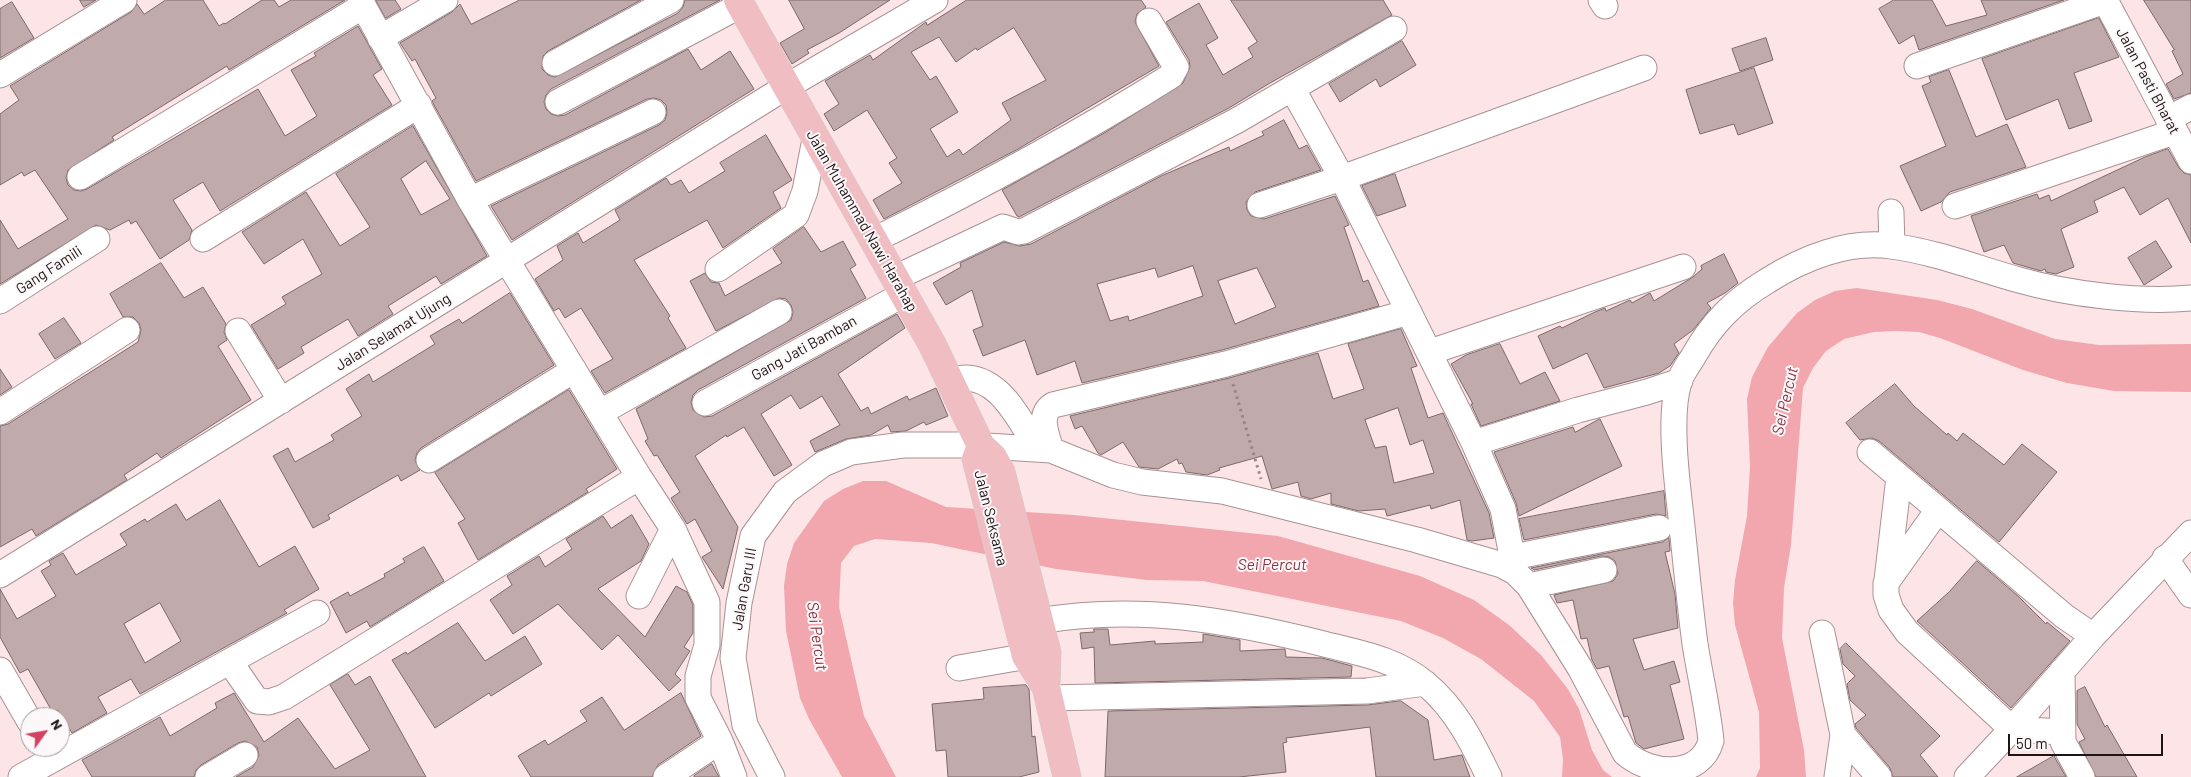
<!DOCTYPE html>
<html>
<head>
<meta charset="utf-8">
<style>
  body { margin:0 }
  #map { position:relative; width:2191px; height:777px; overflow:hidden; background:#fde5e7; font-family:Barlow,sans-serif }
  canvas { display:block }
  .north { position:absolute; left:20px; top:707px; width:50px; height:50px; box-sizing:border-box; background:#fcf7f8; border:1px solid #a39d9d; border-radius:50%; rotate:58deg; font-size:14px; font-weight:700; line-height:20px; text-align:center; color:#1d1515 }
  .north::after { content:''; display:block; margin:auto; width:18px; height:22px; background:#d34361; clip-path:polygon(50% 0,100% 100%,50% 72%,0 100%) }
  .scale { position:absolute; left:2008px; top:734px; width:155px; height:22px; box-sizing:border-box; border:2px solid #1d1515; border-top:0; padding-left:6px; font-size:15px; line-height:18px; white-space:nowrap; color:#1d1515; -webkit-text-stroke:4px #fcf7f8; paint-order:stroke }
</style>
</head>
<body>
<div id="map">
<canvas width="2191" height="777"></canvas>
<div class="north">N</div>
<div class="scale">50 m</div>
</div>
<script>
const g = document.querySelector('canvas').getContext('2d');
g.lineJoin = 'round';
function paint(path, color) { g.fillStyle = color; g.fill(path, 'evenodd'); }
function strokePath(path, color, width, dash) { g.strokeStyle = color; g.lineWidth = width; g.lineCap = dash ? 'butt' : 'round'; g.setLineDash(dash || []); g.stroke(path); }
function write(font, color, halo, rows, align = 'center') {
  g.font = font + ' Barlow,sans-serif'; g.lineWidth = 4; g.setLineDash([]); g.textBaseline = 'middle'; g.strokeStyle = halo; g.fillStyle = color; for (const [text, x, y, turn = 0] of rows) {
    g.save(); g.translate(x, y); g.rotate((+turn || 0) * Math.PI / 180); g.textAlign = isNaN(turn) ? turn : align; if (halo) g.strokeText(text, 0, 0); g.fillText(text, 0, 0); g.restore();
  }
}
paint(new Path2D(`
  M1857,288L1937,300L1972,309L2055,339L2099,345L2191,344V392L2114,391L2067,383L2023,370L1940,338L1919,332L1896,331L1874,332L1844,339L1826,351L1813,368L1803,388L1791,545L1784,588L1782,638L1804,750L1806,777H1756L1760,768L1759,712L1735,625L1733,603L1735,580L1747,516L1750,467L1747,399L1752,377L1768,347L1797,313L1815,300L1835,291Z
  M863,481H886L946,507L1074,515L1278,536L1420,576L1474,600L1509,625L1541,655L1568,689L1579,709L1592,750L1603,770L1612,777H1562L1563,759L1560,737L1534,701L1481,659L1443,638L1401,621L1203,581L1147,580L1056,569L931,543L875,539L854,546L841,563L839,607L864,716L896,777H842L809,719L800,698L786,631L784,586L787,564L794,543L824,501L843,489Z`), '#f2a6ae');
const building = new Path2D(`
  M80,0H96L84,7Z
  M166,0H203L219,26L224,23L225,24L262,0H274L279,7L291,0H345L229,70L227,66L112,137L114,140L68,170L66,178L68,185L74,190L81,191L87,189L258,89L285,136L317,116L291,70L316,56L314,53L358,26L382,69L373,75L392,105L220,211L203,182L173,200L192,230L189,240L160,259L136,221L131,224L129,220L110,230L96,225L0,284V220L18,249L68,219L35,170L24,176L22,172L0,185V114L19,100L10,86L131,12L137,4L144,14Z
  M376,0H395L401,9L386,18Z
  M520,0H641L548,51L543,56L542,69L548,75L555,77L678,13L683,7L685,0H720L551,89L546,95L544,102L546,109L551,114L558,116L565,115L688,49L701,70L730,51L754,89L512,240L491,206L659,125L665,120L667,113L666,105L661,100L654,98L647,99L476,181L434,105L432,101L436,98L415,59L412,61L400,43L452,12L460,4L471,24Z
  M789,0H890L839,33L807,50L809,53L792,64L780,43L804,29Z
  M967,0H1141L1146,7L1137,14L1135,22L1159,66L1018,149L884,219L873,200L902,183L889,163L897,158L867,110L834,131L824,114L839,104L825,81L870,55L873,60L926,22L927,25ZM1014,28L1046,80L1002,103L1011,120L963,155L959,149L947,157L930,129L958,112L936,76L930,80L911,52L939,37L956,62L976,48L977,50Z
  M1231,0H1383L1392,15L1270,83L1229,108L1019,217L1017,216L1002,190L1106,132L1183,83L1190,67L1189,60L1166,22L1199,3L1218,38L1206,45L1223,75L1253,57L1248,48L1257,42Z
  M1894,0H1932L1946,26L1987,15L1981,0H2064L1919,50L1914,35L1899,44L1879,9Z
  M2144,0H2191V93L2174,99L2166,84L2183,74L2172,51L2174,50Z
  M12,2L34,38L0,58V9Z
  M2099,18L2119,57L2074,73L2092,121L2069,129L2058,99L2006,120L1982,59Z
  M1766,38L1773,60L1740,71L1732,49Z
  M1402,41L1416,65L1380,87L1376,79L1340,102L1329,84Z
  M1754,68L1773,123L1738,135L1734,124L1700,134L1686,90Z
  M1949,70L1976,137L2007,124L2026,167L1950,192L1941,202L1921,211L1900,166L1946,146L1922,86L1931,82L1929,77Z
  M1284,120L1299,149L1307,145L1321,170L1255,192L1246,202L1247,210L1251,216L1264,219L1335,196L1349,225L1344,227L1363,282L1368,280L1379,306L1222,350L1082,383L1075,361L1037,375L1025,340L983,356L973,330L983,326L972,290L946,305L933,283L961,267L960,263L1004,242L1020,246L1031,244L1161,176L1229,147L1230,151L1264,135L1262,132ZM1193,266L1203,296L1129,321L1128,316L1110,321L1097,284L1155,268L1158,277ZM1257,268L1276,307L1235,324L1218,281Z
  M413,126L487,256L441,284L436,276L388,306L393,314L358,336L348,319L301,347L304,353L278,369L251,325L286,304L282,297L322,274L303,239L264,264L242,232L306,192L340,246L370,227L336,174ZM426,161L450,199L421,215L401,179Z
  M766,135L792,180L773,192L781,208L723,248L707,220L634,260L670,316L668,318L686,348L605,393L591,371L613,359L581,308L565,318L559,308L554,311L535,279L563,260L557,246L578,233L583,243L620,220L615,210L666,178L671,185L681,180L689,193L725,171L720,163Z
  M2168,149L2179,168L2184,173L2191,175V243L2168,198L2140,215L2124,187L2094,201L2098,212L2061,229L2074,267L2056,274L2046,272L2045,269L2041,271L2013,263L2004,245L1984,252L1971,216L2037,194L2039,199L2049,195L2051,201L2145,157Z
  M1395,174L1406,206L1377,216L1362,186Z
  M804,227L821,252L843,241L856,265L850,269L866,298L698,390L693,395L691,402L693,410L704,417L712,416L897,314L905,328L838,374L861,411L868,407L871,414L907,396L909,400L936,388L948,416L926,425L924,422L906,431L891,432L888,425L871,435L846,439L815,452L810,441L840,425L822,396L800,409L791,395L761,414L792,465L774,476L744,427L727,437L726,435L695,456L738,527L723,589L702,557L712,551L695,519L687,524L671,498L680,492L657,455L654,456L645,441L648,439L636,409L791,320L793,312L791,305L786,299L779,298L716,331L690,281L705,273L711,282L719,283L725,296L782,263L773,249Z
  M2156,241L2172,267L2144,285L2128,258Z
  M1724,254L1738,283L1725,293L1707,303L1711,308L1693,330L1674,344L1679,353L1670,366L1659,373L1604,388L1587,353L1553,369L1538,336L1560,326L1562,328L1595,312L1605,308L1606,311L1630,300L1632,303L1650,293L1654,301L1693,277L1702,269L1701,266Z
  M161,263L184,298L203,287L226,324L224,332L227,340L218,346L251,400L161,458L157,453L124,475L127,480L36,536L32,529L0,547V426L8,424L138,342L141,330L139,323L133,317H123L110,294Z
  M510,293L554,365L421,448L417,453L415,460L420,470L401,481L398,475L328,515L330,519L313,528L273,456L288,448L295,462L334,440L331,435L362,416L346,389L369,374L373,382L435,344L430,336L459,319L462,323Z
  M64,318L81,343L55,359L39,334Z
  M1401,329L1417,366L1411,368L1428,418L1443,413L1489,513L1494,538L1472,541L1467,540L1460,500L1431,509L1430,505L1387,516L1385,509L1359,511L1331,504V493L1311,499L1301,496L1298,482L1272,489L1262,456L1219,468L1220,470L1207,475L1186,472L1182,463L1179,464L1177,459L1158,469L1139,467L1123,442L1101,455L1098,453L1082,426L1075,429L1070,416L1229,378L1318,353L1333,399L1364,389L1348,344ZM1398,408L1410,445L1423,440L1434,473L1394,483L1386,446L1375,448L1365,420Z
  M1500,344L1520,384L1545,372L1560,401L1481,426L1471,404H1473L1451,364L1466,355Z
  M0,369L12,387L0,395Z
  M1895,384L1914,406L1947,435L1948,433L1957,441L1963,433L2004,465L2022,444L2057,472L1999,542L1879,441L1872,438L1860,440L1846,423Z
  M569,390L617,469L586,489L588,492L478,560L458,523L465,519L435,473Z
  M1600,419L1622,466L1519,516L1516,503L1494,452L1573,427L1575,432Z
  M1664,491L1666,516L1656,514L1524,540L1519,519Z
  M220,500L259,567L295,546L319,589L284,610L287,613L140,694L131,679L98,697L107,713L72,733L58,710L53,713L28,669L20,673L0,637V589L17,619L56,596L41,571L51,565L49,561L63,553L76,575L127,545L120,534L145,519L147,522L176,504L186,520ZM160,603L181,641L145,663L124,624Z
  M632,515L649,544L641,561L598,589L645,637L676,586L687,592L693,605V633L684,647L690,651L675,674L681,680L669,691L618,635L602,650L558,604L513,634L490,600L512,585L507,576L539,556L545,567L572,549L566,539L603,516L611,528Z
  M1669,538L1670,551L1665,552L1675,594L1678,628L1633,639L1644,670L1674,661L1680,682L1670,685L1684,739L1644,749L1636,743L1628,716L1624,717L1609,666L1597,669L1592,660L1587,638L1581,639L1573,600L1557,603L1554,595L1613,581L1618,574L1615,561L1609,557L1601,556L1534,570L1531,568L1662,542Z
  M424,547L444,581L370,627L367,621L346,633L330,602L348,592L350,596L385,577L384,574L405,562L403,559Z
  M1977,561L2018,596L2046,624L2047,622L2070,641L2011,708L1917,621L1949,592Z
  M458,623L485,661L525,636L542,664L491,696L489,693L435,728L392,660L406,652L407,654Z
  M1094,629H1108L1110,645L1155,641V644L1203,642V634L1240,640V651L1285,649L1286,657L1322,658L1352,666L1351,677L1095,683L1094,647L1082,649L1080,633L1094,632Z
  M1846,643L1940,736L1920,755L1938,777H1893L1890,768L1856,728L1855,724L1866,715L1850,700L1847,684L1855,676L1843,664L1840,649Z
  M348,674L355,685L370,676L426,777H236L253,767L259,755L257,747L245,741L238,743L201,765L196,770L194,777H92L82,760L160,717L170,736L217,708L215,703L234,693L264,742L298,718L335,769L370,750L330,685Z
  M1026,685L1029,689L1032,737L1035,736L1039,772L1019,777H948L946,750L936,751L932,704L984,699L983,688Z
  M2085,687L2105,727L2107,725L2137,777H2096L2079,742L2085,739L2077,724V691Z
  M681,693L701,736L658,765L652,777H531L518,756L545,740L548,745L587,721L580,711L602,697L624,730Z
  M1401,701L1428,720L1434,760L1462,755L1470,777H1376L1370,727L1286,738L1287,742L1283,743L1286,772L1239,777H1105L1108,711L1367,705Z
  M2054,756L2066,777H2017Z
  M712,764L719,777H694V776Z`);
paint(building, '#c1aaac');
strokePath(building, '#7c686a', 1);
const minor = new Path2D(`
  M360,0L470,200L639,477L673,529L707,602V645L698,676V698L720,741L666,777
  M1601,0L1605,6
  M2105,0L2191,161
  M380,38L445,0
  M555,63L671,0
  M1917,66L2105,1
  M0,75L124,0
  M1292,88L1342,178L1474,443L1503,509L1515,572
  M558,102L741,5
  M2168,119L2191,107
  M80,177L363,6
  M470,200L653,112
  M1260,205L1342,178L1644,68
  M1955,206L2174,132
  M1891,212L1892,246
  M203,239L419,105
  M874,240C975,190 1076,136 1171,76L1176,67L1149,21
  M718,269L796,215L805,191L815,139
  M895,278L1003,227L1018,232L1024,231L1236,121L1394,29
  M0,301L97,239
  M238,331L281,401
  M1430,352L1683,267
  M951,380C996,367 1018,418 1038,449
  M705,403L904,294
  M0,412L127,330
  M601,412L779,312
  M1474,443L1578,410L1647,392L1680,381
  M1051,450C1047,435 1037,415 1053,405L1226,364L1409,312
  M1870,452L2064,616L2093,636
  M429,460L574,370
  M1938,510L1886,583V595L1891,610L1907,632L2012,729L2061,732
  M1513,557L1659,528
  M2165,558L2191,595
  M0,575L786,87L935,0
  M1887,580L1899,477
  M1529,586L1604,570
  M639,596L673,529
  M1039,621C1137,604 1229,620 1324,644C1360,653 1396,659 1426,684C1456,709 1472,742 1489,777
  M1822,633L1843,735L1837,777
  M230,662L257,701L269,702L284,697L639,477
  M959,668L1045,653
  M0,670L30,722
  M2062,671L2063,742L2082,777
  M1049,698L1367,691L1425,683
  M1843,735L1879,777
  M720,741L734,777
  M21,777L317,613
  M208,777L245,755
  M772,777L745,725L733,658L739,603L753,536L785,492L823,464L851,452L903,445H971L1051,450L1113,475L1142,482L1222,491L1417,540L1502,565L1515,572L1529,586L1580,668L1625,753C1653,777 1701,777 1711,741C1708,709 1700,676 1695,644C1689,599 1685,553 1680,508C1676,474 1669,414 1679,382C1682,373 1688,365 1693,357C1712,323 1734,301 1767,281C1803,258 1848,240 1891,246C1936,252 1976,268 2019,280C2068,294 2140,303 2191,298
  M1967,777L2012,729L2093,636L2191,533`);
const major = new Path2D(`
  M738,0L932,344L981,446L993,457L1001,472L1047,652L1046,687L1067,777
  M981,446L976,459L1026,656L1046,687`);
strokePath(minor, '#a89293', 27);
strokePath(major, '#d2d0d0', 29);
strokePath(new Path2D(`
  M1233,384L1261,479`), '#958586', 3, [2.5, 4]);
strokePath(minor, '#fff', 25);
strokePath(major, '#f0bdc3', 28);
write('15px', '#1d1515', '#fcf7f8', [
  ["Jalan Pasti Bharat",2148,81,62],
  ["Jalan Muhammad Nawi Harahap",862,221,60],
  ["Gang Famili",49,270,-33],
  ["Jalan Selamat Ujung",393,332,-32],
  ["Gang Jati Bamban",804,348,-29],
  ["Jalan Seksama",991,518,76],
  ["Jalan Garu III",744,589,-80]
]);
write('italic 16px', '#8c3444', '#fcf7f8', [
  ["Sei Percut",1785,401,-77],
  ["Sei Percut",1272,565],
  ["Sei Percut",817,636,82]
]);
</script>
</body>
</html>
